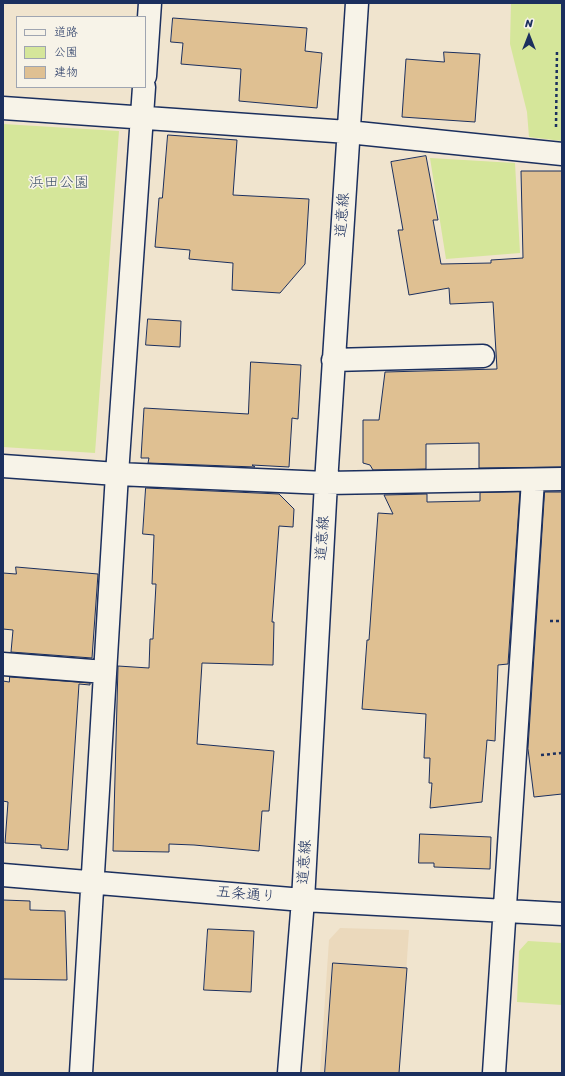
<!DOCTYPE html>
<html>
<head>
<meta charset="utf-8">
<style>
  body { margin:0 }
  #map { position:relative; width:565px; height:1076px; overflow:hidden; background:#f0e4ce; font-family:Sriracha,"Klee One",sans-serif }
  canvas { display:block }
  .frame { position:absolute; inset:0; border:4px solid #1b2f5e; pointer-events:none }
  .legend { position:absolute; left:16px; top:16px; width:130px; height:72px; box-sizing:border-box; background:#f7f3e8; border:1px solid #9fa5b1; margin:0; padding:5px 7px; list-style:none; font-size:12px; color:#1b2f5e }
  .legend li { display:flex; align-items:center; gap:8px; height:20px }
  .legend b { width:20px; border:1px solid #9fa5b1 }
  .north { position:absolute; left:509px; top:16px; width:40px; height:40px; -webkit-text-stroke:3px #f7f3e8; paint-order:stroke; rotate:0deg; font-size:11px; font-weight:700; line-height:16px; text-align:center; color:#1b2f5e }
  .north::after { content:''; display:block; margin:auto; width:14px; height:18px; background:#1b2f5e; clip-path:polygon(50% 0,100% 100%,50% 72%,0 100%) }
</style>
</head>
<body>
<div id="map">
<canvas width="565" height="1076"></canvas>
<div class="frame"></div>
<ul class="legend">
<li><b style="height:5px;background:#f7f3e8"></b>道路</li>
<li><b style="height:11px;background:#d5e69a"></b>公園</li>
<li><b style="height:11px;background:#dfc092"></b>建物</li>
</ul>
<div class="north">N</div>
</div>
<script>
const g = document.querySelector('canvas').getContext('2d');
g.lineJoin = 'round';
function paint(path, color) { g.fillStyle = color; g.fill(path, 'evenodd'); }
function strokePath(path, color, width, dash) { g.strokeStyle = color; g.lineWidth = width; g.lineCap = dash ? 'butt' : 'round'; g.setLineDash(dash || []); g.stroke(path); }
function write(font, color, halo, rows, align = 'center') {
  g.font = font + ' Sriracha,"Klee One",sans-serif'; g.lineWidth = 3; g.setLineDash([]); g.textBaseline = 'middle'; g.strokeStyle = halo; g.fillStyle = color; for (const [text, x, y, turn = 0] of rows) {
    g.save(); g.translate(x, y); g.rotate((+turn || 0) * Math.PI / 180); g.textAlign = isNaN(turn) ? turn : align; if (halo) g.strokeText(text, 0, 0); g.fillText(text, 0, 0); g.restore();
  }
}
paint(new Path2D(`
  M340,928L409,930L399,1073H320L329,940Z`), '#ebd9bc');
paint(new Path2D(`
  M511,3H562V141L529,137L527,112L510,44Z
  M3,124L119,131L95,453L3,447Z
  M430,158L515,163L520,253L446,259Z
  M528,941L562,943V1005L517,1002L519,951Z`), '#d5e69a');
const building = new Path2D(`
  M173,18L307,28L305,51L322,53L317,108L239,101L241,69L181,64L183,43L171,42Z
  M444,52L480,54L475,122L402,117L406,59L444,62Z
  M168,135L237,140L233,195L309,199L305,264L280,293L232,290L233,263L189,259L190,250L155,247L159,198H162Z
  M426,156L438,220H433L441,264L491,263V260L523,258L521,171H562V467L479,468V443L426,444V469L373,470L370,465L363,463V420H379L385,372L497,369L493,302L450,304L449,288L409,295L398,230H403L391,162Z
  M148,319L181,321L180,347L146,345Z
  M251,362L301,365L298,419L292,418L289,467L252,465L255,467L148,463L149,458H141L144,408L248,414Z
  M146,488L279,494L294,509L293,527L279,526L272,622H274L273,665L202,663L197,744L274,751L269,811H262L259,851L194,845L169,844V852L113,851L118,666L149,668L150,639H153L156,584H152L154,535L143,534Z
  M520,492L508,664L498,665L495,741L487,740L482,802L430,808L432,783H429L430,758H424L426,714L362,709L367,640H369L378,513L393,514L384,495L427,494V502L480,501V493Z
  M545,492H562V794L534,797L528,749Z
  M16,567L98,574L92,658L11,652L13,630L3,629V573L16,574Z
  M10,677L90,683V685L79,684L68,850L41,848V845L5,843L8,802L3,801V681L9,682Z
  M420,834L491,837L490,869L434,867V863H419Z
  M3,900L30,901V910L65,911L67,980L3,979Z
  M208,929L254,931L251,992L204,990Z
  M333,963L407,968L399,1073H325Z`);
paint(building, '#dfc092');
strokePath(building, '#1b2f5e', 1);
const minor = new Path2D(`
  M145,76L150,3
  M3,108L348,132L562,154
  M333,360L483,356
  M3,466L117,474L326,483L562,479
  M3,664L105,672
  M3,875L303,900L562,914
  M81,1073L117,474L144,87
  M289,1073L303,900L326,483L357,3
  M494,1073L533,480`);
strokePath(minor, '#1b2f5e', 25);
strokePath(new Path2D(`
  M556,127L557,50
  M550,621H562
  M541,755L562,753`), '#1b2f5e', 2.5, [3, 3]);
strokePath(minor, '#f7f3e8', 22);
write('15px', '#40546a', '#f7f3e8', [
  ["浜田公園",59,183]
]);
write('15px', '#1b2f5e', '#f7f3e8', [
  ["道意線",343,215,-86],
  ["道意線",323,538,-87],
  ["道意線",305,862,-87],
  ["五条通り",246,895,5]
]);
</script>
</body>
</html>
